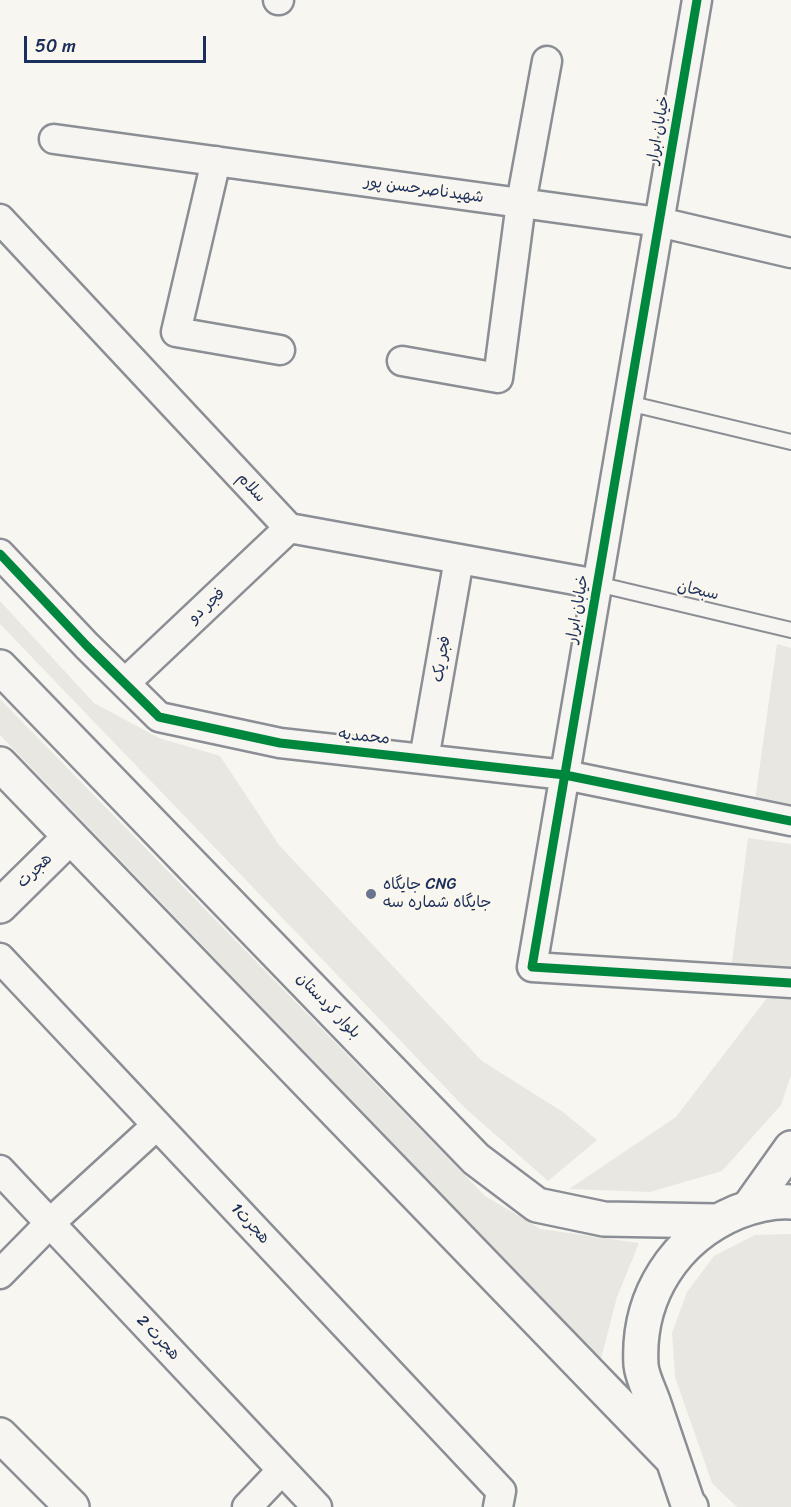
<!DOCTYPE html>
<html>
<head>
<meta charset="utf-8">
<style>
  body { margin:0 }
  #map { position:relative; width:791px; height:1507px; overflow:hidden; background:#f8f6f0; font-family:Sriracha,sans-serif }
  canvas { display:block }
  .scale { position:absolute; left:24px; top:36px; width:182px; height:27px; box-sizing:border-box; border:3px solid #1b2f5e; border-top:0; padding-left:8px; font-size:18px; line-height:21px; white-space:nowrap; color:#1b2f5e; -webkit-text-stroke:4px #fbf7ec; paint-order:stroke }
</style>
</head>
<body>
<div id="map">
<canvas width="791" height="1507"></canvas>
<div class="scale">50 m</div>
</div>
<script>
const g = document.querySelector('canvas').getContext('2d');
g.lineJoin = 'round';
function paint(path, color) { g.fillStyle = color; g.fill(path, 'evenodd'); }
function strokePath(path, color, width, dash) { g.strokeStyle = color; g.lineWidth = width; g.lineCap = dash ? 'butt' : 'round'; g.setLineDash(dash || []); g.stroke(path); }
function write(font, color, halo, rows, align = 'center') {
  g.font = font + ' Sriracha,"Playpen Sans Arabic",sans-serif'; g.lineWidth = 4.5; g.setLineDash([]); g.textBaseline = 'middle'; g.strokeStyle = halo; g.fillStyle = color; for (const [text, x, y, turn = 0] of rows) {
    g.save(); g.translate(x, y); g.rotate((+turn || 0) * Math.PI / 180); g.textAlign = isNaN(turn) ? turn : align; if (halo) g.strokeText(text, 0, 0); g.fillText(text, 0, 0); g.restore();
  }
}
paint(new Path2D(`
  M0,601L94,703L159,738L220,756L279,845L482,1061L563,1112L597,1140L548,1181L465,1108L0,624Z
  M777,644L791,648V820L753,814Z
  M0,699L485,1196L541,1229L639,1243L617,1297L601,1359L0,735Z
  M748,838L791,844V975L730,977Z
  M767,998L791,1000V1075L781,1105L722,1171L650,1192L569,1189L676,1117Z
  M791,1234V1507H737L712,1483L675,1377L672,1333L687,1292L714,1256L755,1235Z`), '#e8e7e2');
const service = new Path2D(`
  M628,403L791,442
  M597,584L791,630`);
const minor = new Path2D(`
  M278,0H279
  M697,0L532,967L791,983
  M54,139L659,222L791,253
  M216,161L176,332L280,350
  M0,219L289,528L597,584
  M402,361L498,378L521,203L547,61
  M0,554L87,646L159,717L280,743L565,775L791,821
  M125,683L289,528
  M424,759L459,559
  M0,958L501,1491L498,1507
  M0,1170L317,1507
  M0,1274L50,1223L157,1125
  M247,1507L282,1470`);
const tertiary = new Path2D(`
  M0,906L70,837
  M0,1435L72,1507`);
const secondary = new Path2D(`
  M0,667L476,1159L537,1205L604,1219L717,1221
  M0,764L673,1460
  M749,1207L791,1148
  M691,1507L688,1504C677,1471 665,1437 654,1404C650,1392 642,1377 641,1365C637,1296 675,1238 737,1212C753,1206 773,1201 791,1202`);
strokePath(service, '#8b8e94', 18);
strokePath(minor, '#8b8e94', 33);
strokePath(tertiary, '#8b8e94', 38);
strokePath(secondary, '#8b8e94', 38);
strokePath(service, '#f6f5f1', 14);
strokePath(minor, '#f6f5f1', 28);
strokePath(tertiary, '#f6f5f1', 33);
strokePath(secondary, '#f6f5f1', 33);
strokePath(new Path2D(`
  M697,0L532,967L791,983
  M0,554L87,646L159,717L280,743L565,775L791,821`), '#00873e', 9);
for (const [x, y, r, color] of [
  [371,894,6,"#687591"]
]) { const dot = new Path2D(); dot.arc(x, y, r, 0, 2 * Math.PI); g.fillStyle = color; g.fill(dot); strokePath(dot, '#fbf7ec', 2); }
write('16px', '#1b2f5e', '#fbf7ec', [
  ["خیابان ابرار",659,130,-80],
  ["شهیدناصرحسن پور",424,190,8],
  ["سلام",251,488,47],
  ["سبحان",698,591,13],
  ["فجر دو",207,606,-43],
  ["خیابان ابرار",578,609,-80],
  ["فجر یک",442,659,-80],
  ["محمدیه",364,737,6],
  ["هجرت",35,871,-44],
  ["بلوار کردستان",328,1006,46],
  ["هجرت1",250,1224,47],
  ["هجرت 2",158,1338,47]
]);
write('16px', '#1b2f5e', '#fbf7ec', [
  ["جایگاه CNG",383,885],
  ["جایگاه شماره سه",383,903]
], 'left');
</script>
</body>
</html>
